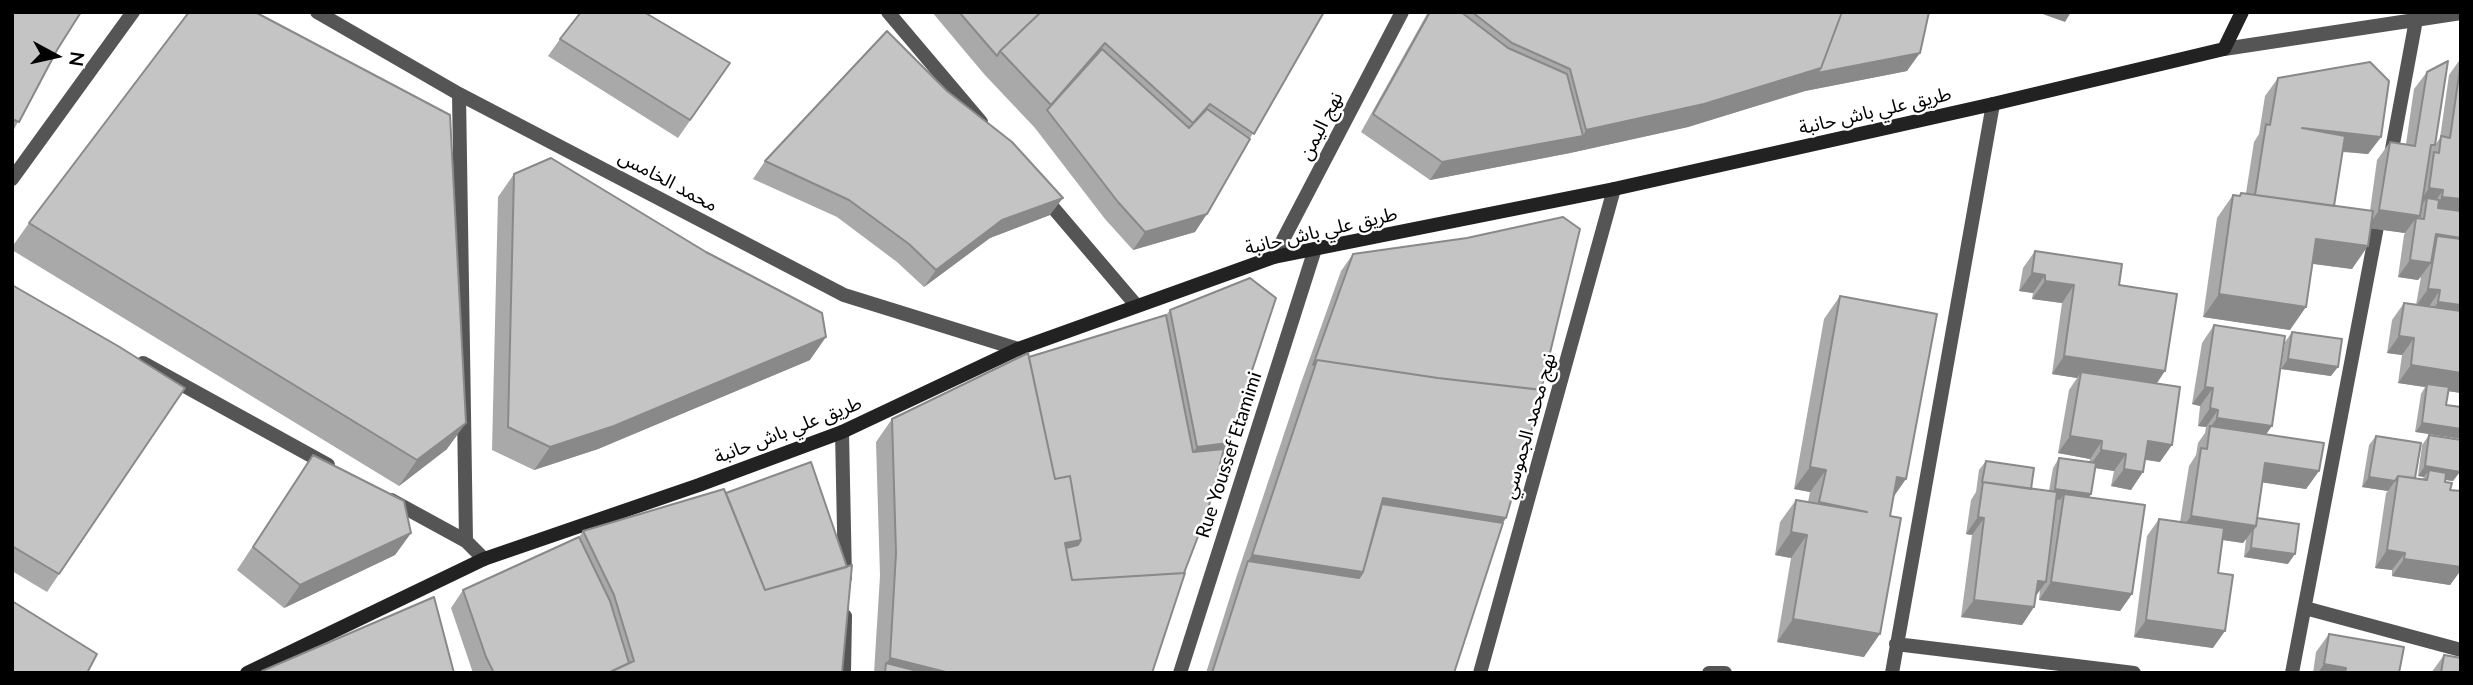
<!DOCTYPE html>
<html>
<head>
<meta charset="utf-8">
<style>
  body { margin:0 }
  #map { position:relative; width:2473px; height:685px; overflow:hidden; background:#fff; font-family:Lato,sans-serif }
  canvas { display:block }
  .frame { position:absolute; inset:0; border:14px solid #000; pointer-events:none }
  .north { position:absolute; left:21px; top:21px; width:70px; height:70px; -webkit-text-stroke:5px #fff; paint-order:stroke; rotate:98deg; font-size:19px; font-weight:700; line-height:28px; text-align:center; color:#000 }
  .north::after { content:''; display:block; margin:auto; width:24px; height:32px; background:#000; clip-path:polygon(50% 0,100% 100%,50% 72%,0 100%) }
</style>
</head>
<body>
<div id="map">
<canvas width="2473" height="685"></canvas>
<div class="frame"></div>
<div class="north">N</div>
</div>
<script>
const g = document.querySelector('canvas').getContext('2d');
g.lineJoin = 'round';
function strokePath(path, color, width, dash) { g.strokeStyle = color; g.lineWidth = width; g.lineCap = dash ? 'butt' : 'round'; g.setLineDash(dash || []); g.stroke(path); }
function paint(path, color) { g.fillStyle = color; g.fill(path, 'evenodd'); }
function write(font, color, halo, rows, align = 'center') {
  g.font = font + ' Lato,"Noto Sans Arabic",sans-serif'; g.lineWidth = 5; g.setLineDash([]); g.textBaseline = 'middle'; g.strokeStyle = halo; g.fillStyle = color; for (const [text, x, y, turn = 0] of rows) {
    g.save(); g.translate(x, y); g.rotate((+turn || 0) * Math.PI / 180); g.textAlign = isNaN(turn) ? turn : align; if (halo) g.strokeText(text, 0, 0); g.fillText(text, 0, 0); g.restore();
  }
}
strokePath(new Path2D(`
  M317,12L459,94L844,295L1018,349
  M888,12L981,122
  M2224,49L2461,13
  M459,94L466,541
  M2390,160L2416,20
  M12,179L133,12
  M1044,197L1136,305
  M1274,257L1402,12
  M143,363L328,465
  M842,432L845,578
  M391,500L466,541L484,559
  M2305,608L2461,650
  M1896,644L2134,673
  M844,673L845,616
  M1180,673L1315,249
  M1480,673L1614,189
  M1709,673H1725
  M1892,673L1993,104
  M2292,673L2380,211`), '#555', 14);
strokePath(new Path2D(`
  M247,673L484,559L699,485L842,432L1018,349L1274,257L1614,189L1993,104L2224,49L2242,12`), '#222', 14);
paint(new Path2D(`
  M12,12L57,50L12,133Z
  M932,12H1324L1195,232L1133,250L1105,219L1035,128L984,74Z
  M1428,12H1929L1907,71L1805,91L1688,127L1570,153L1430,180L1361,132Z
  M560,39L730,63L678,138L548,56Z
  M2461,58V209L2460,211H2461V393L2448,391L2415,432L2421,394L2425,387L2398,383L2402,355L2387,353L2392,320L2404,303L2416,305L2421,277L2418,280L2398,277L2404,235L2405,233L2371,228L2352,269L2313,264L2290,330L2203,317L2217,218L2233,195L2239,196L2241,193H2246L2254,142L2259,134L2265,96L2278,78L2381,137L2368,154L2342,152L2334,206L2370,211L2377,160L2390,142L2406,144L2414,89L2427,72L2435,145L2440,138L2449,75Z
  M765,161L1050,215L990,238L924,287L897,262L837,217L753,179Z
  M514,174L810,360L598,449L534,470L492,450L498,197Z
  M29,223L447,449L399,486L12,250V247Z
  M2035,251L2119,285L2156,384L2160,462L2145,460L2131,490L2111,486L2114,471L2095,468L2091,494L2089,498L2132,594L2120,611L2039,600L2040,589L2035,597L2034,607L2022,625L1961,617L1972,535L1966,534L1971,500L1976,492L1979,470L1986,461L2031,489L2049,491L2053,468L2059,458L2089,463L2090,459L2058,453L2069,390L2077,378L2052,374L2062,303L2032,299L2033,293L2019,291L2023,268Z
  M1353,254L1506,518L1503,523L1454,673H1206L1236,578L1301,383L1341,271Z
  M12,285L185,388L47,592L12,571Z
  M1840,296L1894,496L1864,657L1777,642L1791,558L1775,555L1780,522L1796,500L1808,502L1810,492L1794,489L1824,319Z
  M1170,310L1228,443L1224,449L1152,673H874L880,576L876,442L892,419L1029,357L1166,315Z
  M2214,325L2266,434L2319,471L2306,489L2262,482L2257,518L2288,564L2244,557L2246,539L2243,543L2222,540L2218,573L2213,648L2134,637L2147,536L2159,519L2180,522L2189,466L2196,455L2198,443L2205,433L2206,427L2198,426L2200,406L2192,404L2202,343Z
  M2292,332L2331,376L2281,369L2285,342Z
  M2429,435L2453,481L2445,480V482L2450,490L2461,491V570L2450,585L2392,576V570L2375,568L2386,493L2388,491L2362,487L2369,445L2376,436L2415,478L2422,479L2424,477L2418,476L2422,445Z
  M313,455L411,533L395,555L284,608L237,570Z
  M726,493L842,673H473L451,608L463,590L579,537L583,531Z
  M2329,634L2399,673H2313L2316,652Z
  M2444,655L2461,673H2431Z`), '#a9a9a9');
paint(new Path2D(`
  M2037,12H2071L2065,22Z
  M1920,53L1907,71L1805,91L1688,127L1570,153L1430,180L1442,162L1583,136L1586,130L1821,68Z
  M2302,128L2381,137L2368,154L2290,146Z
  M2429,188L2443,190L2431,208L2427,198L2421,206H2417Z
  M2442,197L2461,199V209L2459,212L2429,214Z
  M1063,198L1050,215L990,238L924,287L936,270L1002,220Z
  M2379,210L2420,216L2415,223L2416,218L2405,233L2367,228Z
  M1207,214L1195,232L1133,250L1145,232Z
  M2436,234L2461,238V257L2437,236L2426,252Z
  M2316,239L2368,246L2352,269L2300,262Z
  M2410,260L2431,263L2418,280L2398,277Z
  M2032,273L2045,275L2033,293L2019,291Z
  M2045,281L2074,285L2062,303L2032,299Z
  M2428,289L2440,290L2428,308L2416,306Z
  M2219,294L2306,307L2290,330L2203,317Z
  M2438,302L2461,305V325L2426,319Z
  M2399,336L2414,338L2402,355L2387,353Z
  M826,337L810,360L598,449L534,470L550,447Z
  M2064,356L2165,371L2153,389L2081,372L2077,378L2052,374Z
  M2288,359L2338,367L2331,376L2281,369Z
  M2411,365L2461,373V393L2427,388V384L2425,387L2398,383Z
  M2205,387L2213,388L2200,406L2192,404Z
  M2210,408L2218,410L2206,427L2198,426Z
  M2217,418L2272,426L2260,443L2210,428Z
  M466,423L447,449L399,486L417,460Z
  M2422,423L2461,429V439L2415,432Z
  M2070,436L2102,441L2090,459L2058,453Z
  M2148,441L2172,445L2160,462L2136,458Z
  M1228,443L1212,466L1181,470L1197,447Z
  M2101,450L2126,454L2114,471L2089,467Z
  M2265,463L2319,471L2306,489L2253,481Z
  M2425,466L2460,472L2453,481L2428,477L2429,470L2424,477L2418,476Z
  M1810,467L1826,470L1810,492L1794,489Z
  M2124,469L2143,472L2131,490L2111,486Z
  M1897,477L1906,479L1890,502Z
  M2369,477L2395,481L2388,491L2362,487Z
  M2055,489L2091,494L2084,503L2064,494L2060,500L2048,498Z
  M1383,498L1506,518L1490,541L1374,522Z
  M2191,516L2256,526L2243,543L2178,533Z
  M1978,517L1984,518L1972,535L1966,534Z
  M1791,532L1807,535L1791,558L1775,555Z
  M411,533L395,555L284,608L300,585Z
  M1081,540L1065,562V543Z
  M2251,548L2295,554L2288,564L2244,557Z
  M2387,550L2405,553L2392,570L2375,568Z
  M1252,555L1363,572L1347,595L1248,561Z
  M2404,559L2461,567V570L2450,585L2392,576Z
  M2038,581L2046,582L2033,600Z
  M2051,582L2132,594L2120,611L2039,600Z
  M1974,600L2034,607L2022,625L1961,617Z
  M1793,619L1880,634L1864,657L1777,642Z
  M2146,620L2225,631L2213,648L2134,637Z
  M890,658L950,673H885L886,663L879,673Z
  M2324,664L2346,668L2343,673H2318Z`), '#898989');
const building = new Path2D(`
  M12,12H81L57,50L19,122L12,119Z
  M189,12H255L450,115L466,423L417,460L29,223Z
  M581,12H644L730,63L690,120L560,39Z
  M959,12H1041L1000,51L997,56Z
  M1041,12H1324L1254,134L1210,104L1193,123L1105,43L1051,105L1000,51Z
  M1430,12H1461L1508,48L1567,74L1583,136L1442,162L1373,114Z
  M1472,12H1842L1821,68L1704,104L1586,130L1570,69L1512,43Z
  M1842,12H1929L1920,53L1817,73L1821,68Z
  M887,31L947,91L1012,142L1063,198L1002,220L936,270L909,244L849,200L765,161Z
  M1102,49L1189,128L1207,109L1250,139L1207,214L1145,232L1118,202L1047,110Z
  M2448,61L2435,145H2431L2420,216L2379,210L2390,142L2415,146L2427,72Z
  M2461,61V199L2442,197L2443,190L2429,188L2434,152L2439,153L2441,136L2450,138Z
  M2370,62L2389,81L2381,137L2302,128L2345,136L2334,206L2255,195L2266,124L2270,125L2278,78Z
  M551,158L706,252L822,313L826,337L614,426L550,447L508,427L514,174Z
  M2241,193L2373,211L2368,246L2316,239L2306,307L2219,294L2233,195L2240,196Z
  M2427,198L2439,200L2438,208L2461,211V238L2436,234L2431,263L2410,260L2416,218L2424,219Z
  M1563,217L1580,229L1541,390L1438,378L1317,360L1313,365L1353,254L1467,238Z
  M2437,236L2461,239V305L2438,302L2440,290L2428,289Z
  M2035,251L2122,264L2119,285L2177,294L2165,371L2064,356L2074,285L2045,281V275L2032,273Z
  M1250,278L1276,298L1228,443L1197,447L1170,310Z
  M12,285L118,346L185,388L59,574L12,546Z
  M1840,296L1937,314L1906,479L1897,477L1890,516L1901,518L1880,634L1793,619L1807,535L1791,532L1796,500L1867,512L1819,502L1826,470L1810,467Z
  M2404,303L2461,311V373L2411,365L2414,338L2399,336Z
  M1166,315L1193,452L1224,449L1207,513L1184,573L1072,580L1066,548L1078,545L1081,540L1070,476L1055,479L1029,357Z
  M2214,325L2285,336L2272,426L2217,418L2218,410L2210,408L2213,388L2205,387Z
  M2292,332L2342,339L2338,367L2288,359Z
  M1028,353L1055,479L1070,476L1081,540L1065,543L1072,580L1185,573L1152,673H950L890,658L896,553L892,419Z
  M1317,360L1438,378L1543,390L1506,518L1383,498L1363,572L1252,555Z
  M2081,372L2180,387L2172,445L2148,441L2143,472L2124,469L2126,454L2101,450L2102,441L2070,436Z
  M2427,384L2449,387L2446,405L2461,407V429L2422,423Z
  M2210,426L2324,443L2319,471L2265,463L2256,526L2191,516L2201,448L2207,449Z
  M2429,435L2461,440L2460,472L2425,466Z
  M2376,436L2421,443L2415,478L2398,476L2395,481L2369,477Z
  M313,455L404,501L411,533L300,585L253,547Z
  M2059,458L2096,463L2091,494L2055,489Z
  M1986,461L2034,468L2031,489L1982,482Z
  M811,462L847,567L765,590L726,493Z
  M2429,470L2446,473L2445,482L2452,483L2450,490L2461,491V567L2404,559L2405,553L2387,550L2398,476L2427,480Z
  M1983,482L2057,492L2046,582L2038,581L2034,607L1974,600L1984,518L1978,517Z
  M724,489L765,590L852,565L842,673H608L634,661L614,595L583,531Z
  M2064,494L2145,505L2132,594L2051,582Z
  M1382,504L1503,523L1454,673H1212L1248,561L1359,578L1363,572Z
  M2257,518L2299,524L2295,554L2251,548L2253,529L2256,526Z
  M2159,519L2224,528L2218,573L2233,575L2225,631L2146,620Z
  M579,537L610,601L629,663L608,673H494L486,657L463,590Z
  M434,597L454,673H262V671Z
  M12,601L97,654L87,673H12Z
  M2329,634L2404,647L2399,673H2345L2346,668L2324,664Z
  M2444,655L2461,658V673H2441Z
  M886,663L925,673H885Z`);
paint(building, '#c4c4c4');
strokePath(building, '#898989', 2);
write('19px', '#000', '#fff', [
  ["طريق علي باش حانبة",1875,111,-13],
  ["نهج اليمن",1321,126,-63],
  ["محمد الخامس",668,181,28],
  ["طريق علي باش حانبة",1321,231,-13],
  ["نهج محمد الجموسي",1529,426,-74],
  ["طريق علي باش حانبة",788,430,-21],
  ["Rue Youssef Etamimi",1229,455,-72]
]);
</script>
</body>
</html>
